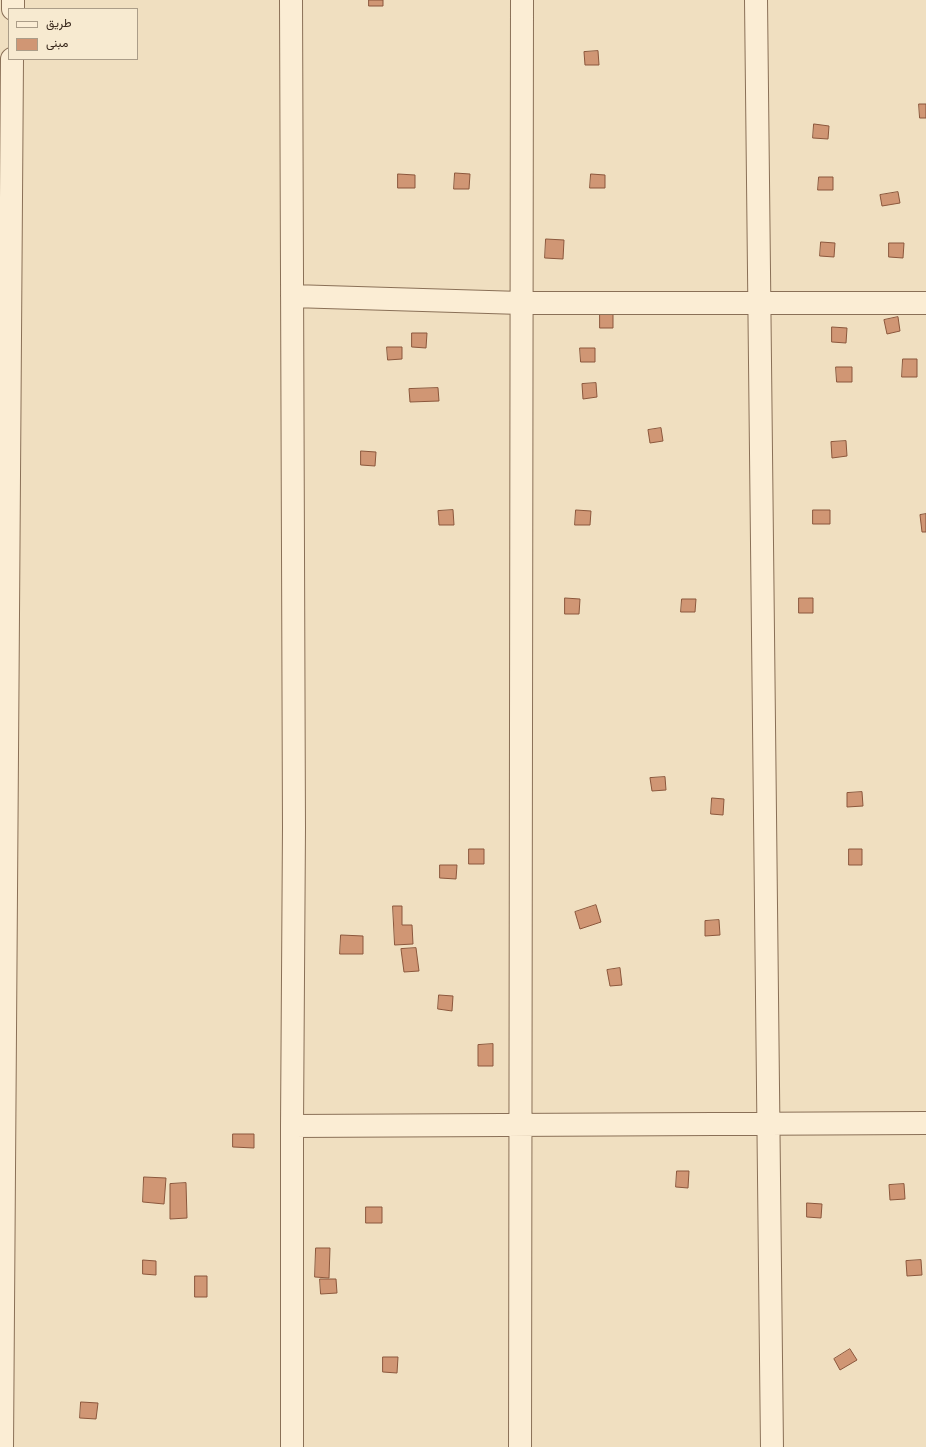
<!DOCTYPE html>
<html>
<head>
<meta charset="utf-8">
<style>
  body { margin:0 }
  #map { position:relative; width:926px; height:1447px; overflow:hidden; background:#f0dfc0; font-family:"Times New Roman",Vazirmatn,serif }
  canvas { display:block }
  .legend { position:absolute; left:8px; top:8px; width:130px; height:52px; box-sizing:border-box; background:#f7ead0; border:1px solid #ab9d88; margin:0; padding:5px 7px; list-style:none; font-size:12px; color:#39291c }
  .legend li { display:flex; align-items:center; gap:8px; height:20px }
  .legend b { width:20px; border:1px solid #ab9d88 }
</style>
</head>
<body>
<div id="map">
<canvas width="926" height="1447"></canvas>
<ul class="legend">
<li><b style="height:5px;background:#fbedd4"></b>طريق</li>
<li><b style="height:11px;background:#d09674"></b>مبنى</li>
</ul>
</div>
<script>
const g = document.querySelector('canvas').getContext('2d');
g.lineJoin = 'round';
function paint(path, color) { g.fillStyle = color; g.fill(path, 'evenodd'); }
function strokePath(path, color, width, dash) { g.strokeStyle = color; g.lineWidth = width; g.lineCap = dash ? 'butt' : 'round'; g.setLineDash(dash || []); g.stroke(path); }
const building = new Path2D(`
  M369,0H383V6H369Z
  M598,51L599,65H585L584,52Z
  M919,104H926V118H920Z
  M814,124L829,126L828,139L813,138Z
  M455,173L470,174L469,189H454Z
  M398,174L415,175V188H398Z
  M591,174L605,175V188H590Z
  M819,177H833V190H818Z
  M898,192L900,203L882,206L880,195Z
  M546,239L564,240L563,259L545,258Z
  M821,242L835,243L834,257L820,256Z
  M889,243H904L903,258L889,257Z
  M600,313H613V328H600Z
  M898,317L900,331L887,334L884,320Z
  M832,327L847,328L846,343L832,342Z
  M412,333H427L426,348L412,347Z
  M387,347H402V359L388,360Z
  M580,348H595V362H581Z
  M903,359H917V377H902Z
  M836,367H852V382H837Z
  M596,383L597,397L583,399L582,384Z
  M438,388L439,401L410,402L409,389Z
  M661,428L663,441L650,443L648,430Z
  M846,441L847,456L832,458L831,442Z
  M361,451L376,452L375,466L361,465Z
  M453,510L454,525H439L438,511Z
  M576,510L591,511L590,525H575Z
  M813,510H830V524H813Z
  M926,514V532H922L920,515Z
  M565,598L580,599L579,614H565Z
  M799,598H813V613H799Z
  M682,599H696L695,612H681Z
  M665,777L666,790L652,791L650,778Z
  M862,792L863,806L847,807V793Z
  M712,798L724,799L723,815L711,814Z
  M469,849H484V864H469Z
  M849,849H862V865H849Z
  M440,865H457L456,879L440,878Z
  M596,905L601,922L580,929L575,912Z
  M393,906H402V925H412L413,944L395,945Z
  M719,920L720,935L705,936V921Z
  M341,935L363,936V954H340Z
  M416,948L419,971L404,972L401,949Z
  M620,968L622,985L610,986L607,970Z
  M439,995L453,996L452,1011L438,1009Z
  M493,1044V1066H478V1045Z
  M233,1134H254V1148L233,1147Z
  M677,1171H689L688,1188L676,1187Z
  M144,1177L166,1178L164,1204L143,1202Z
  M186,1183L187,1218L170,1219V1184Z
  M904,1184L905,1199L890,1200L889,1185Z
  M807,1203L822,1204L821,1218L807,1217Z
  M366,1207H382V1223H366Z
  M316,1248H330L329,1278L315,1277Z
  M143,1260L156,1261V1275L143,1274Z
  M921,1260L922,1275L907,1276L906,1261Z
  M195,1276H207V1297H195Z
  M320,1279H336L337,1293L321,1294Z
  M850,1349L857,1360L840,1370L834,1359Z
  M383,1357H398L397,1373L383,1372Z
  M81,1402L98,1403L96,1419L80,1418Z`);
paint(building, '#d09674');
strokePath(building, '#8b573c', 1);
const minor = new Path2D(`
  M291,0L294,827L292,1126V1447
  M756,0L772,1447
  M13,9V0
  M292,296L521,303H926
  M292,1126L926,1123
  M2,1447L12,59
  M520,1447L522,0`);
strokePath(minor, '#8a7057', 24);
strokePath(minor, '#fbedd4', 22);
</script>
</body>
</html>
